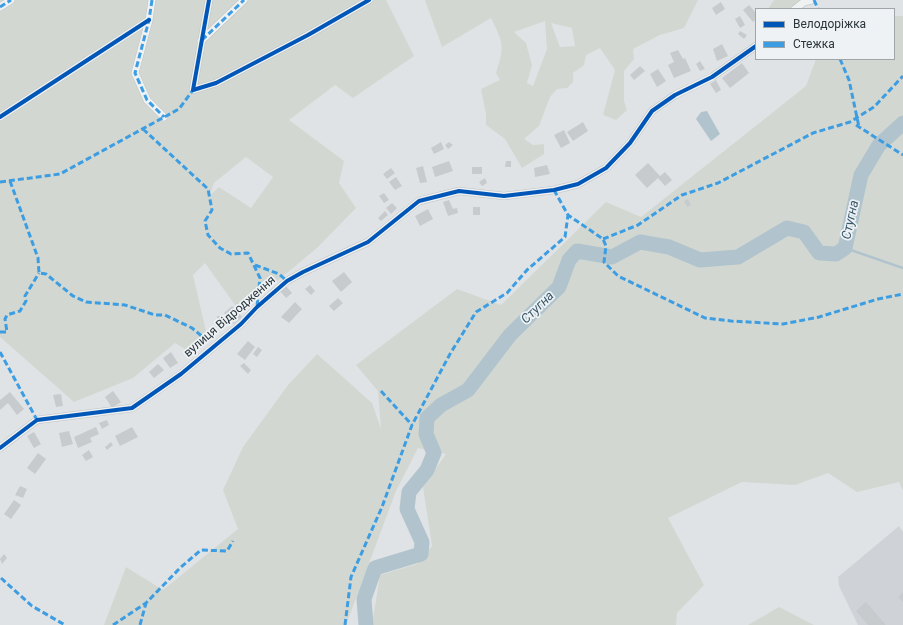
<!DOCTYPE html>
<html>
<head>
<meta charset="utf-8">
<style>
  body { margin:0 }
  #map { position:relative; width:903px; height:625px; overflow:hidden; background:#e0e3e5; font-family:Roboto,sans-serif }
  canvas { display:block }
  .legend { position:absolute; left:755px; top:8px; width:140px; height:52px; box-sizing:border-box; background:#eef2f4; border:1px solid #9fa6aa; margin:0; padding:5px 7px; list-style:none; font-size:12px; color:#29343b }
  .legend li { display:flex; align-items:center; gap:8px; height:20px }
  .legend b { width:20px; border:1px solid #9fa6aa }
</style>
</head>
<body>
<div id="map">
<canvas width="903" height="625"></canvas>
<ul class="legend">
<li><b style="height:5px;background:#0057b8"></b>Велодоріжка</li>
<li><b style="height:5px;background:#3d9de2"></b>Стежка</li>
</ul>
</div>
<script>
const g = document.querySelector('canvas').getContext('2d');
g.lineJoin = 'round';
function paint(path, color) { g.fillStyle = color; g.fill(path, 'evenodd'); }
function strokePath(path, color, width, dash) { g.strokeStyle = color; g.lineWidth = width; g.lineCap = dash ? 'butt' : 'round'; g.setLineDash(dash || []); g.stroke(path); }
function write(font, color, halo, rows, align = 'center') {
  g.font = font + ' Roboto,sans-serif'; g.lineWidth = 3.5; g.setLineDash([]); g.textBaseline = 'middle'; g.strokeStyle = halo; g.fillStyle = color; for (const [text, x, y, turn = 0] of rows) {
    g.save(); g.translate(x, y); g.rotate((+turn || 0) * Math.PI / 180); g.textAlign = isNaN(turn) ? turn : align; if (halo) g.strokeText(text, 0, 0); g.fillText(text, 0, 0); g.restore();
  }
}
paint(new Path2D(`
  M899,526L903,532V625H858L839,586L838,577Z`), '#cfd3d7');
paint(new Path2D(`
  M0,0H386L414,56L353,98L335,85L289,120L344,161L339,183L356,208L317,248L240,312L205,263L193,275L208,340L188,351L175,343L133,378L74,402L0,337ZM246,157L273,177L251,208L219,187L210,195L214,183Z
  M425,0H698L684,28L660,35L633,49L634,59L624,71V101L627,110L616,120L603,115L615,70L600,48L586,55L584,65L573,73V82L567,88L557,89L550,97L539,126L524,139L533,145L544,144V154L522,168L505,139L486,125V114L481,89L500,80L496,73C505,46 503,42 491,18L442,47ZM545,21L547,49L533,86L527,83L532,65L526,43L514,32ZM551,23L572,28L575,46L560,47Z
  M774,0H801L789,9H768Z
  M894,16H903V491L899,482L857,492L828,473L795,485L742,482L668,518L704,585L677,613L676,625H372L380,575L417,564L432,546L423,487L446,454L418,448L396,491L346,625H104L126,567L163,590L238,529L223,490L243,447L288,385L317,354L372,403L381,429L378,391L356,365L457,289L501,305L606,202L641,217L806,86L816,59H894Z
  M779,607L814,625H748Z`), '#d2d8d1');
paint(new Path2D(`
  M707,111L720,134L711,141L696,119L701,112Z`), '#b1c4cd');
strokePath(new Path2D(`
  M845,248L903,268`), '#b1c4cd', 2.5);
strokePath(new Path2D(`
  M366,625L364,599L375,568L421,554L422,542L407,509L409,492L427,470L434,453L426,434L427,418L441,405L468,390L510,335L559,287L569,260L577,251L612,257L640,242L669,247L700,260L738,257L787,228L804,232L819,253L836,254L845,248L861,175L879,145L903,123`), '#b1c4cd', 15);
paint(new Path2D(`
  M721,2L725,9L716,15L712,8Z
  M749,5L756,13V19L753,22L743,10Z
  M740,16L745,25L740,28L735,19Z
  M740,31L747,35L744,39L738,34Z
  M722,44L728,56L717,61L713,49Z
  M678,50L683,59L685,58L691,71L674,78L668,65L674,62L670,53Z
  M700,61L705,69L700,71L696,64Z
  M742,63L749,73L730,88L722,78Z
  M640,66L645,71L634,80L630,75Z
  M658,69L666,81L657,87L650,74Z
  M716,80L721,90L716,93L710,84Z
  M583,122L588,131L573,141L567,132Z
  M564,130L570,143L561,148L554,135Z
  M441,142L444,149L434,154L431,148Z
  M449,142L453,145L448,149L445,145Z
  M449,161L453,171L435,177L432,167Z
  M506,161H511V167H505Z
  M648,163L660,176L665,172L672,180L665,186L658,178L647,188L635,175Z
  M547,165L550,174L535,177L534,168Z
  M423,166L427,182L420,183L416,168Z
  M472,167H482V174H472Z
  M391,168L395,173L387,179L383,174Z
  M396,177L402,186L395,190L389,182Z
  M485,178L487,183L482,186L479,182Z
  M384,193L389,200L384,203L379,196Z
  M688,199L691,205L687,207L684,201Z
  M449,200L453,209L457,208L458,213L448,216L443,202Z
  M392,203L397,208L391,214L386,208Z
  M473,207H480V215H473Z
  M428,209L433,219L420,226L415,216Z
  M385,211L388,215L381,221L378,218Z
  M344,272L352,282L341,292L332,281Z
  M310,285L315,291L311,295L305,289Z
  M286,286L292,293L286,298L280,291Z
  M338,298L343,303L334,311L329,306Z
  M295,302L302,309L289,323L281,317Z
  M232,306L242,317L234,324L224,313Z
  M217,316H222L223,324H218Z
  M248,341L255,347L245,360L237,354Z
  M258,347L262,350L257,357L253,354Z
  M171,352L178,363L170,368L163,358Z
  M244,363L251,370L248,374L240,366Z
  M158,364L164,370L154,378L149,372Z
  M113,391L121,402L112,408L105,397Z
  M10,392L24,409L17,415L8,403L0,410V400Z
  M61,394L63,406L56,407L53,395Z
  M107,420L109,425L102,429L99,423Z
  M96,427L99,434L90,438L92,442L78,448L74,437Z
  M132,427L138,437L120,446L115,436Z
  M69,431L73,444L62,447L59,433Z
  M34,432L41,444L34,448L27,436Z
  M111,442L113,445L107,450L105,447Z
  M89,450L93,457L86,461L82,455Z
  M38,453L46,459L35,474L27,468Z
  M20,486L27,489L23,498L15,495Z
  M14,500L21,505L11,519L4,514Z
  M4,554L7,558L2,564L0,559Z
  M903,592V602L898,597Z
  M866,602L886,625H868L856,611Z`), '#c8cbcd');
const street = new Path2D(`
  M152,0L149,20L135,73L147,100L164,117
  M209,0L193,90L216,83L308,35L369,0
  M0,7L11,0
  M795,9L804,2L812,0
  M201,41L244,0
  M0,117L149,20
  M0,448L37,420L132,408L181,374L241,324L257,307L287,281L303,272L368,242L419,201L459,191L504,196L554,190L578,184L606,168L630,143L652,111L675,95L712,77L756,46`);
strokePath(street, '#bec1c3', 8);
strokePath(street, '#eff1f2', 7);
strokePath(new Path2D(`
  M152,0L149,20L135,73L147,100L164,117
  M814,0L818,9
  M0,7L11,0
  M202,40L244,0
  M840,59L849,80L859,127
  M856,125L903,155
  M143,129L208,189L212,210L205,221L208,235L220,248L231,254L248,253L260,278L257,307
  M10,181L38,258L39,273L46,274L73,296L86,302L125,305L155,315H165L192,328L204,338H210
  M0,182L60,174L179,109L193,90
  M554,190L568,215L603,239L606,246L604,262L618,276L705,318L731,321L783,324L819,317L878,299L903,294
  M603,239L638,225L682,195L718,183L813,133L850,122L874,107L903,76
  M255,265L279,274L287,281
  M0,332H7L5,319L7,315L20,311L26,301L25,296L39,273
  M0,352L37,420
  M381,391L412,425
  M1,578L32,606L65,625
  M113,625L146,603L181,567L201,550L227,551L233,541
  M140,625L146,603
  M345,625L351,577L382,507L412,425L450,354L476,312L507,293L527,270L565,237L568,215`), '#3d9de2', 3, [6, 3]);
strokePath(new Path2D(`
  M209,0L193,90L216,83L308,35L369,0
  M0,117L149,20
  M0,448L37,420L132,408L181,374L241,324L257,307L287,281L303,272L368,242L419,201L459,191L504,196L554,190L578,184L606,168L630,143L652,111L675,95L712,77L756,46`), '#0057b8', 4);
write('12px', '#29343b', '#eef2f4', [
  ["вулиця Відродження",230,317,-41]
]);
write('italic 13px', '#38596b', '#eef2f4', [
  ["Стугна",851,220,-78],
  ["Стугна",538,308,-44]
]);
</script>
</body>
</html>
